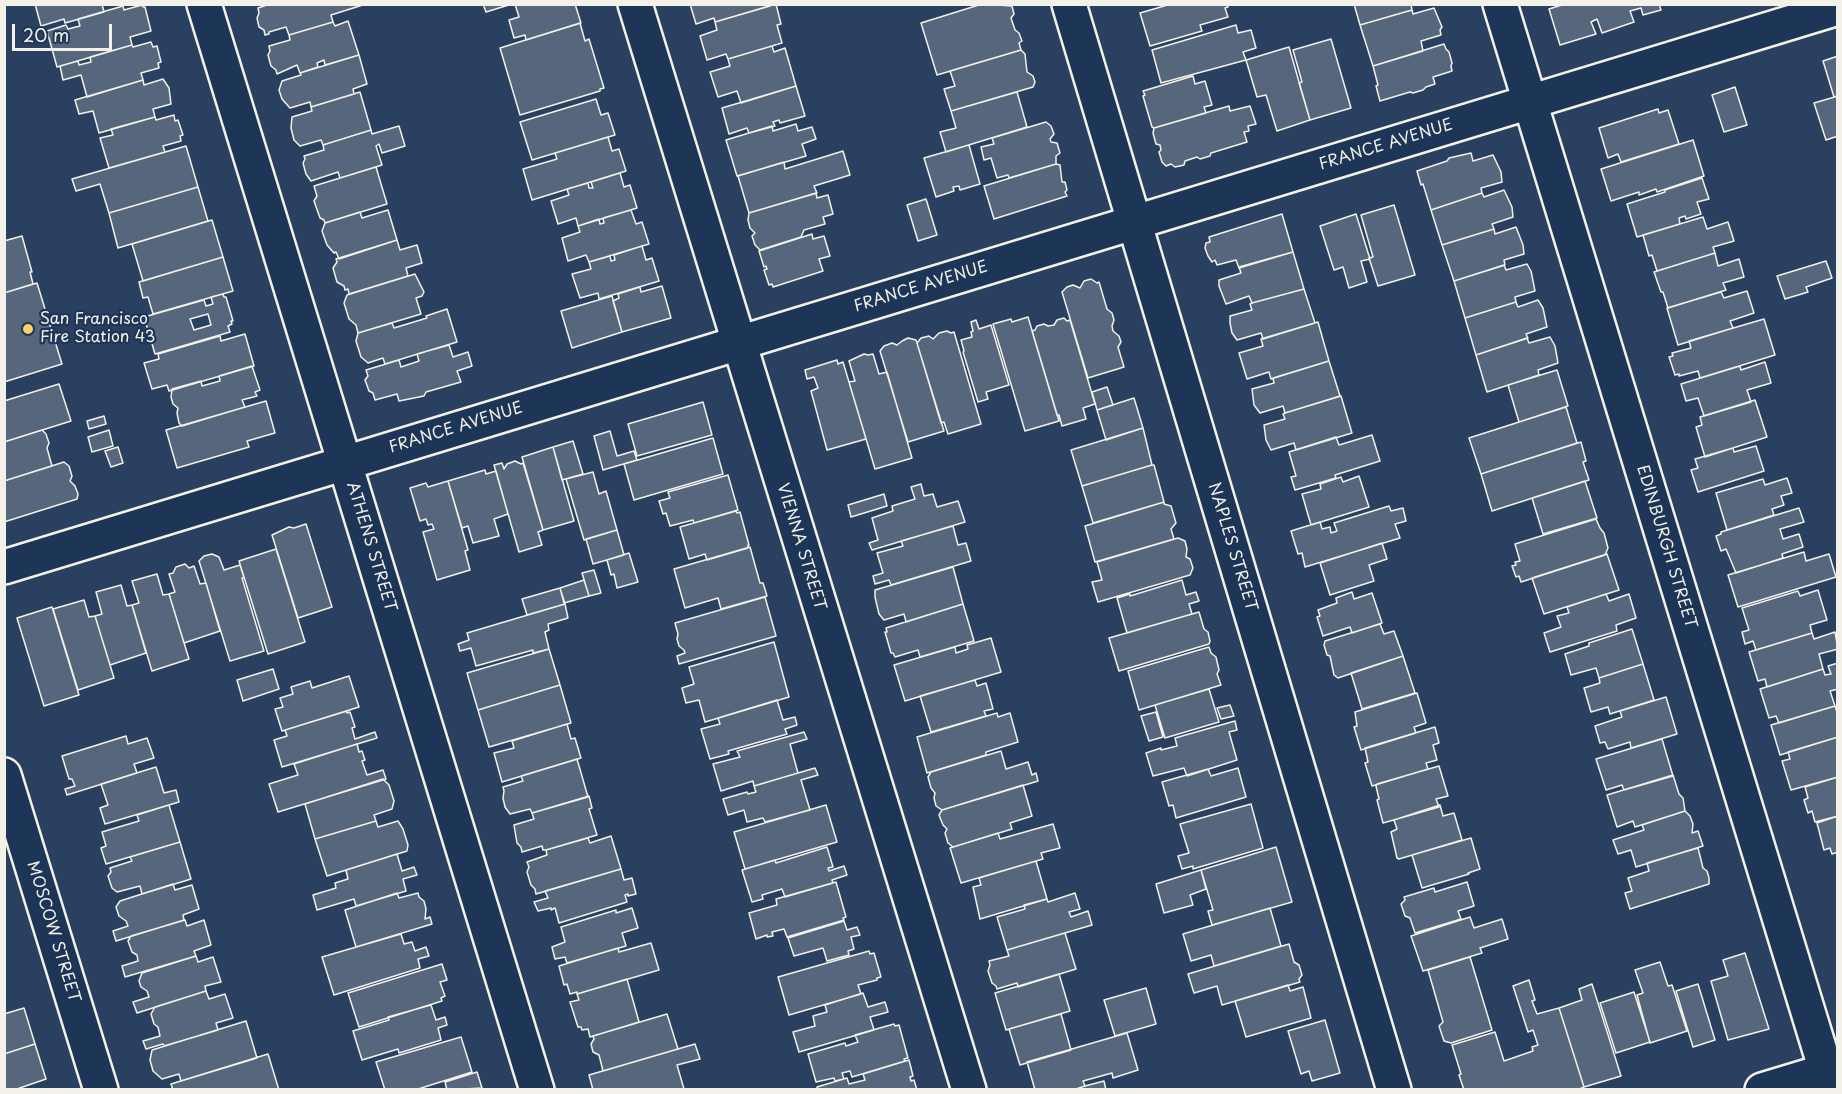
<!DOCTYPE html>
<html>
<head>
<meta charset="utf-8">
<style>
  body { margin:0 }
  #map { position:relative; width:1842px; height:1094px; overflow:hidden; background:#2a4060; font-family:"Playpen Sans",sans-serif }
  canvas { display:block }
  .frame { position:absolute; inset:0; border:6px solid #f4f1e8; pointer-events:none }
  .scale { position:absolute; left:12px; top:24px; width:100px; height:27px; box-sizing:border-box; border:3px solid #f4f1e8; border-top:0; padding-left:8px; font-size:18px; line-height:21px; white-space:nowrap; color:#f4f1e8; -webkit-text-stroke:4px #1d3557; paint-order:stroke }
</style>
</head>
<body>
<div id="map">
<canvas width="1842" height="1094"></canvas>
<div class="frame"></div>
<div class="scale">20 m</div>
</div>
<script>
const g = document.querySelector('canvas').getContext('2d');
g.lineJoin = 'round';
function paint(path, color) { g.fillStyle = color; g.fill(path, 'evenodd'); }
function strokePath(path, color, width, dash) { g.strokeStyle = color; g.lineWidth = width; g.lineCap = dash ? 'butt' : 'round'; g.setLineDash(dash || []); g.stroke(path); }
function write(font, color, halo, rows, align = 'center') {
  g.font = font + ' "Playpen Sans",sans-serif'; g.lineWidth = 4.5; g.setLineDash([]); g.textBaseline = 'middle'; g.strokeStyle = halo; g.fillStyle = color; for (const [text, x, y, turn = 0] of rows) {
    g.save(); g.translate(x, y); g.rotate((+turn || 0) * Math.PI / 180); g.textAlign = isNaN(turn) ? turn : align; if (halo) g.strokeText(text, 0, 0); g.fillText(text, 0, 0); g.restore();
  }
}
const building = new Path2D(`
  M35,4H102L104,12L65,23L64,19L41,26Z
  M270,4H366L331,15L333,22L289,35L286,27L269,32V34L265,35L264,30L259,27L257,18L259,13L258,8Z
  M483,4H512L486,12Z
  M515,4H575L581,23L526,40L525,35L514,38L509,20L519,17Z
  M690,4H770V6L715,22L714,18L696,24Z
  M776,4L781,24L777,25L782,43L728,59L726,54L707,60L700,36L717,30L715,22Z
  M982,4L1012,6L1014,14L1011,18L1015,30L1019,33L1022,41L1019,43L1021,50L937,75L921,23Z
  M1171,4H1227L1228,7L1225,8L1228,17L1200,25L1202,31L1150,46L1140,13Z
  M1354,4H1411L1412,10L1360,25Z
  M1565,4H1659L1661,10L1643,15L1641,8L1630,11L1634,22L1602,33L1597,19L1591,22L1596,34L1560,45L1549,9Z
  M142,5L143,7H145L151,31L130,37L132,45L57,67L47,31L66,25L68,29L80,26L78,19L123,6L124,10Z
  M1434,8L1442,27L1440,30L1441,35L1421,41L1423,51L1373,66L1360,25L1412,10L1413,14Z
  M348,21L359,55L325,65L324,60L317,63L318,67L300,73L297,65L277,74L276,70L271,66L268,55L270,51L269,46L290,40L289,35L333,22L335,26Z
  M580,23L585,41L589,39L604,88L600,89V91L520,115L500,48Z
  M1236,25L1238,33L1251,30L1256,48L1243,52L1246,60L1161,83L1152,50Z
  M1331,39L1351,108L1310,120L1299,83L1302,82L1293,50Z
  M151,42L153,47L157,46L161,62L158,63L159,68L141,73L143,80L87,97L81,75L63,80L60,66L78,61L79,65L91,62L90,57L132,45L133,47Z
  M1444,44L1446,49L1449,52L1452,63L1451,66L1452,71L1433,77L1435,84L1426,87L1423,90L1413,93L1410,92L1380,101L1376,86L1378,85L1373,66Z
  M772,46L774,52L785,48L796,86L741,103L737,91L718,97L710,72L730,66L728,59Z
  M1289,47L1310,120L1277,131L1266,95L1257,97L1246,60Z
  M1021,50L1025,54L1027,72L1033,76L1035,82L1033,87L951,111L944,89L955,86L950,71Z
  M359,55L367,84L353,89L354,94L311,107L310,102L290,108L282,99L279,90L282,81L301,75L300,73Z
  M1838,56V96L1834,97L1823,61Z
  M1193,76L1195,84L1205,81L1212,105L1204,107L1206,113L1154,128L1152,127L1143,96L1145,95L1143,91Z
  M163,79L169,88L171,104L153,109L155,117L99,133L93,111L79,114L75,100L143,80L144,85Z
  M796,86L805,116L780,123L779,120L773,122L775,126L749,133L747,128L729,134L722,108Z
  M1735,87L1747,125L1724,132L1712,95Z
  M360,92L371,130L323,145L321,140L300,146L294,140L291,128L292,117L312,111L311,107Z
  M1017,92L1027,127L946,152L940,132L956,128L951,111Z
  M1838,96V136L1826,140L1814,103Z
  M596,99L601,115L608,113L615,135L532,160L520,122Z
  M1229,106L1230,111L1250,106L1256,124L1248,126L1249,131L1244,132L1247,142L1211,153L1210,156L1200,159L1197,157L1185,161L1184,165L1175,167L1171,164L1166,166L1162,162L1159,152L1161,150L1160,145L1156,144L1153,133L1154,128Z
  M1658,109L1659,113L1668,110L1679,144L1621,162L1618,154L1608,158L1599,128Z
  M174,115L175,121L178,120L183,135L180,136L181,141L163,146L165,152L109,168L100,138L113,135L111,129L155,117L156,120Z
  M1046,122L1051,126L1054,134L1050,139L1051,142L1057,143L1060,153L1056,156V164L1009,178L1008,175L997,178L991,158L984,160L981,147L994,144L992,138Z
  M796,124L798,131L812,127L816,139L802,144L806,156L737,176L726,140L772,126L773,131Z
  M399,126L405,146L382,153L379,144L376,146L382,165L340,178L338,172L311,181L306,174L303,163L305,159L304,156L324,150L323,145L371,130L372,134Z
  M608,137L612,151L619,149L626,171L532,200L523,169L557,159L555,153Z
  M1693,140L1704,176L1657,192L1656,189L1639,195V192L1611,201L1601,169Z
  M969,145L980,184L960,190L959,186L953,187L954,191L936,197L924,158Z
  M186,146L198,187L109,213L100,184L76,191L72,179Z
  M843,151L850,175L814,186L817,193L749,213L738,176L784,162L785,169Z
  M1471,153L1473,161L1493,155L1501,172L1502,182L1481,188L1482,193L1431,210L1423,184L1421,185L1417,171L1447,161L1449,158Z
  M1056,164L1060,165L1062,182H1065L1067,190L1065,192L1067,196L994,219L984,186Z
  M376,167L387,204L325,223L324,220L320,218L314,201L317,196L314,186Z
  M620,173L624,187L630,185L637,208L578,226L576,218L558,224L551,201L569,195L567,189L588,183L589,188H593L591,182Z
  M1702,178L1709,199L1697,202L1701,214L1686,219L1685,216L1679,218L1680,224L1637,237L1627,204L1665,192V190Z
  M198,187L208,221L118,248L109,213Z
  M1504,190L1512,207L1513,217L1492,224L1494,229L1442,245L1431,210L1482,193L1484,197Z
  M816,193L817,198L828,195L833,214L823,217L825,224L804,230L801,237L760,250L755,245L752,236L755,233L750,228L748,220L749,213Z
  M926,199L937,235L918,241L907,205Z
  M1394,205L1415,275L1378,286L1369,258L1373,257L1361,215Z
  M388,210L397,240L339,259L336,252L334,253L327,245L322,231L325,223L360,212L362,218Z
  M631,210L636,224L642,222L649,244L589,262L586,255L568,261L562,238L580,232L578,226L599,219L600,224L604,223L603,218Z
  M1282,214L1293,252L1239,268L1236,260L1217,265L1215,260L1212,262L1208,256L1205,248L1206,243L1210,242L1209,237Z
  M1356,214L1370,259L1361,261L1367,282L1349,288L1343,267L1334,270L1320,226Z
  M1703,217L1707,229L1728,222L1734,241L1713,247L1715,253L1657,271L1652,255L1649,256L1643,235Z
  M212,220L223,257L143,281L132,244Z
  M1516,227L1523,245L1524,254L1504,260L1505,265L1454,281L1442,245L1494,229L1495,234Z
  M812,234L813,239L824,236L830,256L819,259L823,271L773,287L772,284L769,285L764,270L767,269L766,266L764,267L759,251Z
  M22,236L32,272H30L33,284L4,293V241Z
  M397,240L400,250L417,245L422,263L406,268L408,276L349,294L348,289L345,290L344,286L337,282L333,268L337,262L336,259Z
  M642,246L646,260L652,258L659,281L599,299L598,293L580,298L572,274L591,269L589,262L610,256L611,261L615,260L614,255Z
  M1293,252L1304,289L1252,303L1249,296L1226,304L1219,286V280L1241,273L1239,267Z
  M1715,253L1718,266L1739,259L1744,277L1723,283L1726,290L1668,308L1663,292H1661L1654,272Z
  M223,257L233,291L153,314L148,297L143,298L139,282Z
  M1826,261L1832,278L1806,287L1808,292L1785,299L1777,276Z
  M1527,264L1531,271L1535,291L1515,297L1516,302L1465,318L1454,281L1504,265L1506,270Z
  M415,274L424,292L422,296L416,298L421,314L358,333L356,325L349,319L344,303L347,295Z
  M1091,279L1097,283L1099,282L1107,309L1112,313L1114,320L1112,326L1113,331L1119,336L1121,342L1118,347L1124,367L1088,378L1062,292L1067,287L1073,285L1080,288L1084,281Z
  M37,283L62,364L4,382V293Z
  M662,286L671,318L622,332L613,301L619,298L618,294L640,287L641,292Z
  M1304,289L1315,323L1263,339L1261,333L1237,340L1232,333L1230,323V316L1252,310L1250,304L1252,303Z
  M1747,291L1754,313L1730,321L1733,328L1678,345L1667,308L1721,292L1724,298Z
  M223,294L224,297H226L233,321H231L232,324L228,326L230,332L155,354L144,317L204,300L206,306L213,304L211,297ZM208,314L211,325L194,330L190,319Z
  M612,296L622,332L572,348L561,311Z
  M1538,300L1543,308L1547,327L1526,334L1528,338L1476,355L1465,318L1516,302L1518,307Z
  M447,309L457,342L385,364L383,358L368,363L361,357L356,341L358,333L392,323L394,328L427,318L426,316Z
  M1028,317L1059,421L1025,431L993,324L1011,319L1012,322Z
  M1064,318L1067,321L1070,320L1095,404L1083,408L1086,419L1062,426L1059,415H1057L1032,331L1035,330L1037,326L1044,324L1048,326L1054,325L1057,320Z
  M1764,319L1775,355L1700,378L1698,371L1679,376V374L1675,375L1669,357L1673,356L1672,353L1691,348L1689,341Z
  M976,320L979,329L991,325L1009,385L986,392L988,399L978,402L963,352L964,351L961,340L972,337L971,332L973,331L971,322Z
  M1318,322L1329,361L1271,379L1269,372L1247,379L1239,353L1263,346L1261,339Z
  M947,331L951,333L954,332L981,424L948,434L944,422L941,423L917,343L921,338L929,336L933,339L939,333Z
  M245,334L254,366L169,391L167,385L152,389L144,363L159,359L158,354L220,336L221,341Z
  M1550,337L1555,346L1558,363L1538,370L1539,375L1487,392L1476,355L1527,338L1529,343Z
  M908,338L916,340L944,431L908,442L880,351L884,346L892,343L897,345L902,341Z
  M449,345L453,357L468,352L472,366L457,371L461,382L426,392L424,396L399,401L397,394L375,400L373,393L369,391L365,380L368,376L366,370L399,360L401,367L419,361L417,354Z
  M864,354L868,355L873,354L879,374L887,372L912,458L875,469L849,382L855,381L849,361Z
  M837,360L838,364L843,362L866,439L827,450L811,391L818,388L814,377L807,379L805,370Z
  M1329,361L1340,396L1285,413L1283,406L1260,413L1254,405L1252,389L1274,383L1273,378Z
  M1765,362L1771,383L1747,390L1751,402L1704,416L1698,398L1686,401L1681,384L1740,366L1741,370Z
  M252,366L260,390L255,392L257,396L242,400L245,407L182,426L179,423L177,413L178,408L173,404L171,397L172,389L201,381L202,386L220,381L219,376Z
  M1557,370L1568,406L1519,422L1508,385Z
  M59,384L71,421L4,442V401Z
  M1107,387L1113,405L1097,410L1092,392Z
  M1341,396L1352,433L1296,450L1294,443L1271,450L1266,440L1264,425L1285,419L1283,414L1285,413Z
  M1134,398L1143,428L1106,440L1097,410Z
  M1755,400L1767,437L1705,457L1696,427L1702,425L1700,417Z
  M266,401L275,433L247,441L249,447L177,468L166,430Z
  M703,402L712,435L637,456L628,424Z
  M1566,407L1577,443L1481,474L1469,438Z
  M104,416L106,424L89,429L87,421Z
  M1143,428L1152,465L1082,486L1071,450Z
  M42,430L46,434L49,443L47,448L52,466L4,481V442Z
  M109,430L113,446L92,452L88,437Z
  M610,431L617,456L634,451L637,460L603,470L594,436Z
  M1372,435L1380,461L1335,475L1336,478L1295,490L1291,477L1296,476L1289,452L1336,437L1339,445Z
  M713,438L723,474L634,500L624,464Z
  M573,441L583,474L562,480L553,447Z
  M1581,442L1586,461L1583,462L1589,480L1492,511L1481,474Z
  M1756,446L1764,471L1698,492L1691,470L1698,468L1695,459L1733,448L1734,452Z
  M118,447L123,463L111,467L105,451Z
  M553,447L574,521L543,530L522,457Z
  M515,461L521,464L523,463L543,530L538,532L542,545L519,552L494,465L502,463L504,469L507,464Z
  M64,462L69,466L72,476L70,481L75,486L78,494L77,499L4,522V481Z
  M1152,465H1154L1164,502L1093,523L1082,486Z
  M485,470L486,474L496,471L508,514L494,519L499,536L473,543L468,526L462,528L448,481Z
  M593,472L599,494L606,491L617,530L584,540L566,479Z
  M728,475L738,510L694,523L693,520L670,526L666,513L663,514L659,501L670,498L668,492Z
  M1359,476L1369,507L1311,525L1302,494L1321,489L1320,484L1341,477L1343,482Z
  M1787,478L1792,493L1781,496L1784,505L1772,509L1774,515L1727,530L1716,493L1763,479L1765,485Z
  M448,481L468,550L465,551L470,570L437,580L423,532L434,529L432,524L428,525L426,519L420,521L410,488L426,483L428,487Z
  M1585,481L1597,518L1543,534L1532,498Z
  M921,484L924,496L933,494L937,507L958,501L965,522L872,550L869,543L878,540L872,518L893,511L892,506L915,499L911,487Z
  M884,494L887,506L851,517L848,505Z
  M1164,502V504L1171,506L1176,523L1171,529L1174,539L1095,562L1085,526Z
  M1389,506L1391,511L1403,508L1406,521L1395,524L1400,538L1305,567L1302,553L1298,554L1291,531L1320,522L1322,529L1330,527L1331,533L1337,531L1334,523Z
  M1799,508L1804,522L1780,529L1783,539L1799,534L1803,547L1782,554L1783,558L1736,573L1726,549L1721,551L1716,536L1721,534V532Z
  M736,511L737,513L740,512L749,545H748V548L707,560L705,554L689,559L680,527Z
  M1596,519L1600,528L1604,533L1608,548L1605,555L1521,582L1519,576L1516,577L1512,566L1516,565L1515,562L1520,561L1515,544Z
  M306,524L332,607L298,618L272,535L289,527L294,528Z
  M953,526L958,545L966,543L971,561L891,585L889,580L875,584L873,576L883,573L877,553L903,546L901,541Z
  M617,530L624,555L593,564L586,539Z
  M1178,538L1185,541L1187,549L1186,557L1190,559L1193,568L1190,575L1098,602L1092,582L1102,580L1097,562Z
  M1382,543L1387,559L1369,565L1374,581L1330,595L1320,563Z
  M750,547L760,583H763L767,596L721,609L718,598L685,608L674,569Z
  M276,549L305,642L268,654L239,561Z
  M1804,552L1806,561L1829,554L1836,577L1738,607L1728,575Z
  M629,553L638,582L617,588L614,574L611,575L607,560Z
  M212,554L219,557L224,570L240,565L244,578H242L264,651L230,661L199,561L204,556Z
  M1607,554L1619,590L1544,614L1532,578Z
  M185,564L189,568L194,566L200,584L206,583L220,631L184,643L169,594L175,592L169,574L173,573L176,567Z
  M953,567L963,604L906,622L904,614L884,620L879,614L875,597V590Z
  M594,570L601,593L589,596L582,573Z
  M157,574L163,595L169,594L189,659L152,671L132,605L139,603L132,581Z
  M584,580L589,596L564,603L560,588Z
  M1182,580L1186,595L1196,592L1199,601L1189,604L1192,614L1127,633L1117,598L1130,594V596Z
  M121,585L127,606L132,605L146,653L110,665L95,616L102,614L96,592Z
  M560,588L565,604L527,615L522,599Z
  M1818,590L1827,620L1810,625L1812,633L1756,650L1753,641L1745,644L1742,632L1749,630L1742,608L1798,591L1800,596Z
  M1352,592L1354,599L1372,593L1382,623L1352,633L1350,627L1323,636L1317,617L1320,616L1318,610L1337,603L1336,598Z
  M1606,594L1609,601L1629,594L1636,618L1616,625L1617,631L1550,652L1544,633L1561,627L1557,616L1569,613L1567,607Z
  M765,597L776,636L679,664L677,656L685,653L684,650L679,646L677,639L678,634L675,623Z
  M84,600L89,617L95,616L114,678L78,690L53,609Z
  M565,604L568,618L548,624L549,630L545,632L549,649L533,653V650L476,666L471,648L460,651L458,644L469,640L467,633Z
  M963,604L974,641L920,657L918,650L895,657L893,653H891L885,632H887L886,628Z
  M52,607L79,695L44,706L17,618Z
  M1199,612L1204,629L1208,632L1210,641L1209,644L1119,671L1109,638Z
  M1380,624L1384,634L1394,631L1403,656L1338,678L1334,675L1330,656L1327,655L1324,645L1325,641Z
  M1632,629L1643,664L1599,678L1596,668L1571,675L1565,654L1589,646V643Z
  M1835,632L1838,649L1819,654L1823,669L1767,687L1765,679L1758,681L1749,652L1812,633L1814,639Z
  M991,638L1001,672L905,701L894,665L955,647L956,653L968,649L967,645Z
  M774,642L789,697L705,722L699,700L686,703L682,688L694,684L689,667Z
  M1209,647L1211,653L1216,657L1219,670L1217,674L1221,685L1139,710L1128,671Z
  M549,649L560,685L478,710L467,673Z
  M1403,656L1415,693L1362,709L1351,673Z
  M1838,663V689L1830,691L1835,706L1779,723L1776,716L1769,718L1760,689L1823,669L1825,675L1831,674L1828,666Z
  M1643,664L1654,700L1610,714L1608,707L1591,712L1584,688L1600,683L1599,678Z
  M273,669L279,689L243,701L237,680Z
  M349,676L359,707L282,731L275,709L283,707L280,698L293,694L291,687L310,681L312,688Z
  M975,680L977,686L986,683L993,709L984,711L986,716L931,732L920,696Z
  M560,685L571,723L489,747L478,710Z
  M1209,689L1219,722L1165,738L1155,705Z
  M1417,693L1426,723L1414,727L1416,733L1361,750L1354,727L1357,726L1355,712Z
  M1666,697L1677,734L1631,748L1630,742L1608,749L1605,742L1600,743L1595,726L1622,717L1620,711Z
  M777,700L783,720L795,717L797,725L785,729L787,734L728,751L729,754L710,759L701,729L720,724L718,718Z
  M1230,705L1234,716L1221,719L1217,708Z
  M1835,706L1838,715V737L1780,755L1771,725Z
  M347,711V713L350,712L355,727L352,728L355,739L375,732L377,738L282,767L274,740L287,736L285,730Z
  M1156,712L1163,737L1149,741L1141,716Z
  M997,713L998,717L1010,713L1018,742L986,752V755L927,773L917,737Z
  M1235,721L1237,730L1229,732L1237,760L1187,776L1184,768L1153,776L1146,753L1161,748V750L1177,746L1175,738Z
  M567,724L571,739L575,738L581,758L502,782L494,753L514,748L512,741Z
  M1435,727L1439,743L1433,745L1437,760L1426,763L1428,769L1372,786L1365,763L1368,762L1365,748Z
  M804,732L807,739L790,744L798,773L754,786L753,781L721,791L713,764L740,757L737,751Z
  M126,736L128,744L147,738L154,758L134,764L137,773L67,795L65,789L75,786L72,779H69L62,756Z
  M1838,737V777L1791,790L1782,761L1790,759L1788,752Z
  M1662,739L1673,776L1624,790L1622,785L1606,790L1596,759Z
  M357,744L359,752L362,751L365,760L362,761L367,775L383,770L386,779L278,812L269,784L298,775L294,764Z
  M1001,751L1006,769L1028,762L1032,775L1036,773L1038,781L942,810L936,806L934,798L935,793L931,788L928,777L931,772Z
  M577,759L588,797L532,813L530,809L510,814L505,807L503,798L504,791L503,787L523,781L521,776Z
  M1439,766L1448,796L1436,799L1439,807L1383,823L1377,800L1379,799L1376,786L1377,784Z
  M156,767L164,793L176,790L179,802L105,824L100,808L108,805L101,784Z
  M815,768L818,775L801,780L810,810L765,822L763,818L747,822L744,810L728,815L723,799L747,792L748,794L756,792L754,786Z
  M1238,768L1246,797L1176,818L1173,805L1169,806L1162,782L1208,769L1211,776Z
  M1673,775L1679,794L1683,798L1685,811L1635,827L1633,821L1617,827L1607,795Z
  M1838,777V816L1815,822L1812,811L1808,813L1804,800L1808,798L1805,787Z
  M383,779L389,785L394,801L392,809L374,815L376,821L315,839L305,804Z
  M1023,785L1032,816L1010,823L1012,829L953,847L948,843L945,833L947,829L943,825L939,815L942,810Z
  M589,796L592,808L589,809L597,835L546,850H543L542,846L522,852L521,847L517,843L514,825L534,819L532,813Z
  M1251,804L1263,848L1193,869V866L1182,869L1178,856L1189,853L1180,824Z
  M169,805L180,842L106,864L101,848L106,846L102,832L139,821L137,815Z
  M826,805L837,842L745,869L734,832Z
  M1440,805L1443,816L1454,813L1462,840L1399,859L1397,858L1391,832L1397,829L1394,820Z
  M1685,811L1690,816L1693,824L1692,833L1698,831L1703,846L1636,867L1631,850L1618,854L1613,840L1644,830L1642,825Z
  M1838,816V852L1832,854L1830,848L1824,850L1817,823Z
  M376,821L378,827L398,821L403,829L408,845L407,851L327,876L315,839Z
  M1053,824L1060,848L1041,853L1043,859L961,883L950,848L998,833L1000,839Z
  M611,836L621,869L536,894L535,889L531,885L527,872L529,867L527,862L547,855L546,850L588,838L590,843Z
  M1471,838L1480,869L1468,873L1469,874L1422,888L1412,855Z
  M180,842L191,879L142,894L140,886L117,892L112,888L108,876L111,872L110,868L132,861L130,857Z
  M827,847L833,867L828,868L829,871L844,866L847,875L832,880L833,883L785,897L782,889L762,895L763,899L752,902L742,870L775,860L776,863Z
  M1276,847L1292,902L1212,925L1208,911L1213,910L1201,870Z
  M1698,848L1703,868L1707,871L1709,878V884L1630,909L1625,893L1632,891L1628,878L1649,871L1647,863Z
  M397,854L402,871L414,867L417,875L403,879L406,891L356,906L354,899L317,910L313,895L336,888L335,883L348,879L346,870Z
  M1036,861L1047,899L980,919L973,887L981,885L979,878Z
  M621,869L624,880L632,878L636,894L628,896V894L625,895L627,902L559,923L555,908L551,910V908L538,911L534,902L548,898L545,891Z
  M1201,870L1206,889L1190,895L1193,905L1164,913L1156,884Z
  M836,882L846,917L843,918L844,920L787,937L784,929L772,932L773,936L767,937V935L756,939L749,913L777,905L776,899Z
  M1467,882L1474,906L1458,911L1461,919L1415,933L1410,918L1405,916L1401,904L1405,900L1404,897L1434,888L1435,892Z
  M173,884L175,890L192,885L199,909L183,915L184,920L116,941L113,931L128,926L126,921L119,916L116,907L120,901Z
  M397,893L399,898L418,893L419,897L424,901L426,909L425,919L430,917L432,924L356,947L345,910Z
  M1075,893L1080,909L1069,912L1071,917L1088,911L1092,925L1007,950L997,917L1025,909L1024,905L1047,899L1048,902Z
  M632,908L638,928L622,933L626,946L567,963L565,957L555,959L552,947L565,942L561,927L616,910V913Z
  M1270,908L1281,946L1214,966L1211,955L1191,961L1183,934Z
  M1470,917L1474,928L1502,919L1508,939L1480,948L1482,953L1423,971L1411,936Z
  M185,920L187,926L204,920L211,945L194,951L196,956L125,977L122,966L138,961L137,955L132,952L128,941L131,936Z
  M844,921L847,930L857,927L860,935L851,937L854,949L848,951L849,955L827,961L823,948L794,956L788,938Z
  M1065,933L1076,969L1018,987L1017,983L997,989L996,986L992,983L988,971L990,965L989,961L1009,956L1007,950Z
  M401,934L404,944L412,942L415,951L426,947L429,956L418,959L420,968L334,995L322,957Z
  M651,943L659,970L577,994V992L570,994L567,984L564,985L559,966L618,948L619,952Z
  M1289,944L1294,962L1299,965L1302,975L1299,979L1300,982L1222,1005L1217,986L1194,993L1188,974Z
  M869,951L870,954L874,953L881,977L877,978V980L858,985L861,994L789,1015L778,977Z
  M1745,953L1769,1029L1728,1040L1711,981L1728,976L1723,960Z
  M196,956L198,962L213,957L221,982L205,986L206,991L137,1013L133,1002L149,997L147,991L141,987L139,981L142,973Z
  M1470,957L1492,1030L1451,1043L1444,1041L1439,1026L1443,1022L1428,970Z
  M1660,962L1668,986L1672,985L1687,1031L1650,1043L1637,995L1643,993L1635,970Z
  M442,964L447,980L440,982L445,996L441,998L442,1001L359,1027L348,993Z
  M1059,974L1070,1011L1006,1030L995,993Z
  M627,979L639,1022L590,1037L588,1029L582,1030L581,1027H578L570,1002L579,1000L577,994Z
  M1529,980L1535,1000L1532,1001L1537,1014L1559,1008L1584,1087L1577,1090H1464L1459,1075L1461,1074L1452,1045L1495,1032L1504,1061L1533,1051L1532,1047L1538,1045L1533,1030L1528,1032L1513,986Z
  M1592,984L1621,1076L1584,1087L1559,1008L1582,1000L1579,989Z
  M1698,984L1715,1040L1693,1047L1676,991Z
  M1288,985L1290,991L1303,987L1311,1018L1246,1037L1235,1001Z
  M1146,988L1156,1024L1115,1036L1104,1000Z
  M206,991L209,999L225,994L233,1018L216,1023L218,1030L164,1046L163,1044L146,1049L143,1041L160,1036L158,1027L154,1024L151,1014L155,1007Z
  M1634,992L1650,1042L1616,1053L1600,1003Z
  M863,993L868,1007L885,1002L888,1012L870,1017L874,1030L799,1052L793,1032L815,1026L813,1016L827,1012L825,1005Z
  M431,1005L436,1020L445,1017L447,1025L438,1028L441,1040L399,1053L398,1049L362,1060L353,1031L389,1020L388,1017Z
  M24,1008L35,1044L4,1054V1014Z
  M667,1014L678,1049L603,1071L599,1055L593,1052L591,1044L594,1039L593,1036Z
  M1061,1014L1071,1050L1020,1065L1009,1029Z
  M1325,1020L1340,1073L1312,1081L1309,1071L1301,1074L1288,1031Z
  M246,1021L257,1058L181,1081L179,1074L162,1079L153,1071L150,1060L152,1050Z
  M894,1024L895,1026L899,1025L908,1058L904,1059L905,1061L852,1077L850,1071L842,1073L844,1079L835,1081L834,1078L816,1082L808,1054L845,1043L846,1046L858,1042L855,1035Z
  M1127,1033L1138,1070L1113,1078L1112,1073L1083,1081L1085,1086L1073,1090H1035L1027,1062Z
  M461,1037L472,1072L415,1090H385L376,1062Z
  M35,1044L46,1079L14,1090H4V1054Z
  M695,1044L700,1059L677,1065L684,1089L593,1090L589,1075Z
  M268,1054L279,1090H173L171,1084Z
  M909,1060L913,1076L910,1077L911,1081L914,1080L917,1090H818L817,1087L847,1078L849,1084L865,1080L863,1074Z
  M477,1072L482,1088L447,1090L445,1082Z
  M1104,1081L1106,1090H1073L1085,1086Z`);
paint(building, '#56677d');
strokePath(building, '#f4f1e8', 1.5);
const street = new Path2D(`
  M204,4L537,1090
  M635,4L969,1090
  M1069,4L1394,1090
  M1500,4L1832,1090
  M4,567L1838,8
  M4,775L101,1090
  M1762,1090L1838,1067`);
strokePath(street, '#f4f1e8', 38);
strokePath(street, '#1d3557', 33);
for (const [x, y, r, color] of [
  [28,329,6,"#ffd166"]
]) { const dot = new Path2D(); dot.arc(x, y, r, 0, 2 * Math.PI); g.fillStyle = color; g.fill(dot); strokePath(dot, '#1d3557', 2); }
write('16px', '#f4f1e8', '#1d3557', [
  ["FRANCE AVENUE",1386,145,-17],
  ["FRANCE AVENUE",921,287,-17],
  ["FRANCE AVENUE",456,428,-17],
  ["ATHENS STREET",371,547,73],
  ["VIENNA STREET",801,547,73],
  ["NAPLES STREET",1232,547,73],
  ["EDINBURGH STREET",1666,547,73],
  ["MOSCOW STREET",53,932,73]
]);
write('16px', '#f4f1e8', '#1d3557', [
  ["San Francisco",40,320],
  ["Fire Station 43",40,338]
], 'left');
</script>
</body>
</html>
